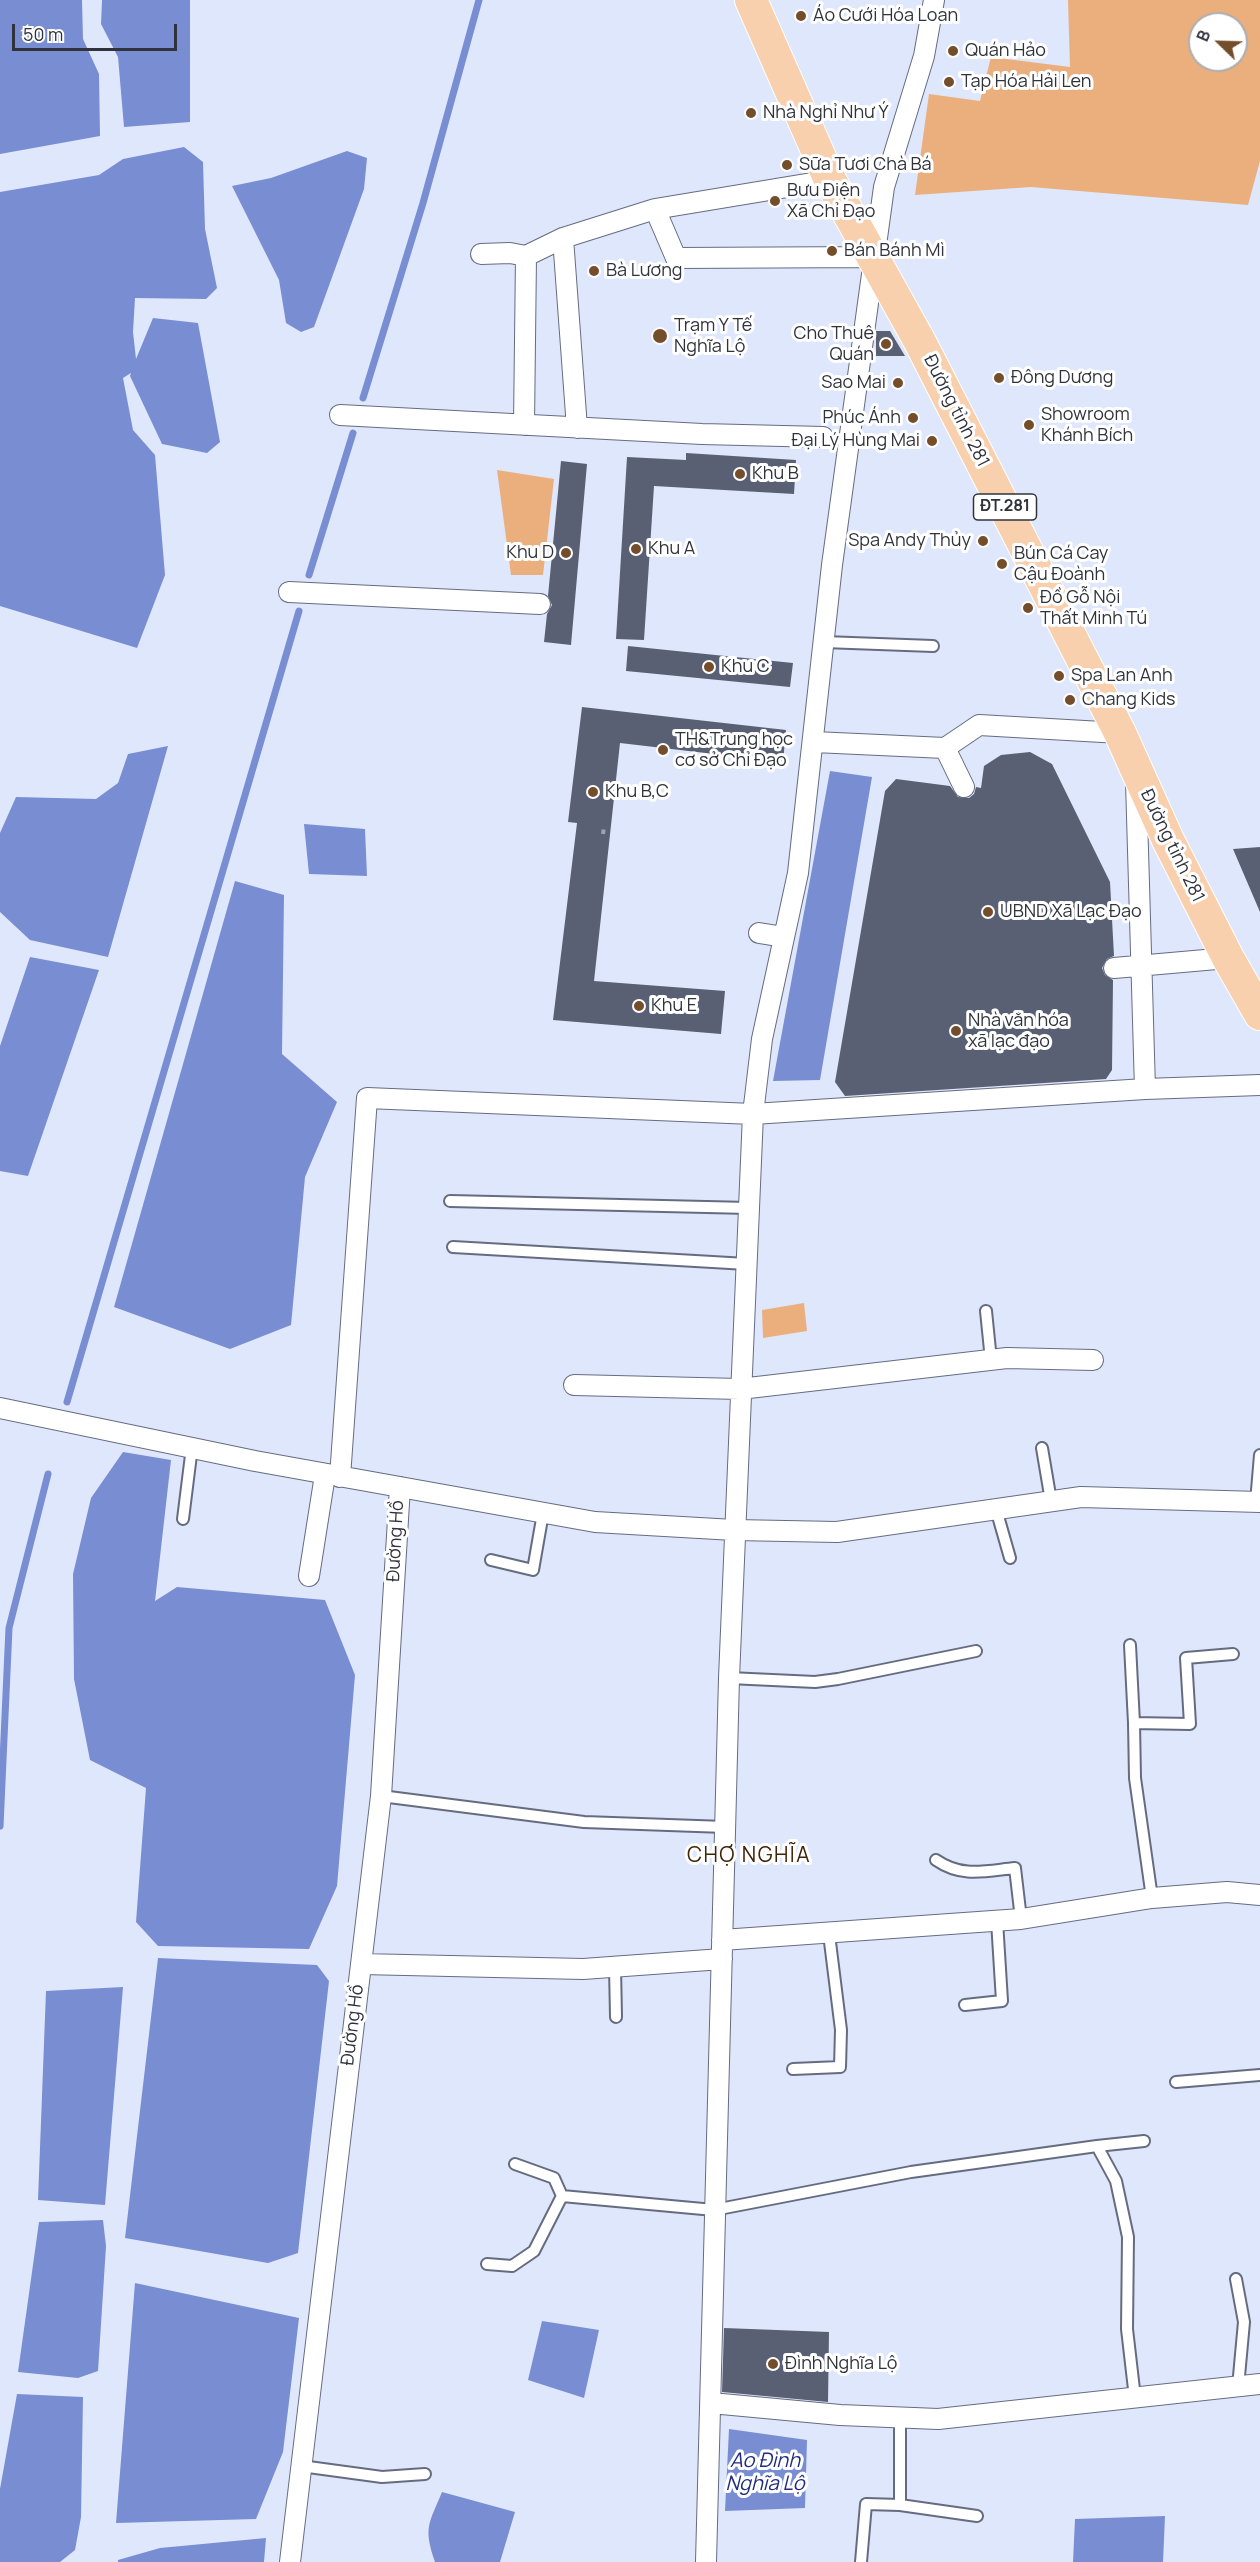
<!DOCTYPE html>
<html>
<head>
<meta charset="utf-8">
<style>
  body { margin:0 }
  #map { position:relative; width:1260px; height:2562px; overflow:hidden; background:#dfe7fd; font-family:Manrope,sans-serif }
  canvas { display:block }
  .north { position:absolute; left:1188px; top:12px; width:60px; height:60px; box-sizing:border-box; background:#fff; border:2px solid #acadb1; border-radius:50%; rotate:293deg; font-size:16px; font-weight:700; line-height:24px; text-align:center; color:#30333b }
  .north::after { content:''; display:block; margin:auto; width:21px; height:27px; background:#744d2a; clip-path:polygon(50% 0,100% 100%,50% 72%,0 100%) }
  .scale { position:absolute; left:12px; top:24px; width:165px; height:27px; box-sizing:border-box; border:3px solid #30333b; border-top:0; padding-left:8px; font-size:18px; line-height:21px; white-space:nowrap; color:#30333b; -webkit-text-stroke:4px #fff; paint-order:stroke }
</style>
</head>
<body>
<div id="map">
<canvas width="1260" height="2562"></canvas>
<div class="north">B</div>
<div class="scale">50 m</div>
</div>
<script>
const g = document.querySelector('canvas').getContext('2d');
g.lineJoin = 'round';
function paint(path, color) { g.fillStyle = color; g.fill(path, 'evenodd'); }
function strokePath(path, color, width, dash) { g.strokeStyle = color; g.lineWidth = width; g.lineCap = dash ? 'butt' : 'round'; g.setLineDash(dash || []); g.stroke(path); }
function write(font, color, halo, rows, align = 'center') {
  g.font = font + ' Manrope,sans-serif'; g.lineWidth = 6; g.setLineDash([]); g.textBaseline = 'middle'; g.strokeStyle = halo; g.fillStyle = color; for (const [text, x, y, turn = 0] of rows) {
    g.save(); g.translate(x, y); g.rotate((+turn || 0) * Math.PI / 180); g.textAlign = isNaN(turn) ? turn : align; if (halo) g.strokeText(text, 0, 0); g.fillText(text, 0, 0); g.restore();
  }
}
paint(new Path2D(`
  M1068,0H1260V161L1248,205L1031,187L915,195L929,94L980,101L991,57L1070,67ZM1200,24H1236V60H1200Z
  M497,470L554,479L543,575H511Z
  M804,1303L807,1331L763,1338L762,1310Z`), '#eaaf7d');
paint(new Path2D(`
  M0,0H82L83,39L99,74L100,136L0,154Z
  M102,0H190V122L124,127L118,57L101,24Z
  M184,147L203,162L205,229L217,288L206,299L135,298L133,332L136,359L153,318L198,323L220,442L207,453L162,444L130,376L131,373L123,378L133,430L155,455L165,575L137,648L0,606V192L99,175L123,159Z
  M347,151L367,158L364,189L314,327L301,332L286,323L279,280L232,186L271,178Z
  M168,746L108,957L30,940L0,912V833L16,797L96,799L118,783L128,754Z
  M830,771L872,777L820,1080L773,1081Z
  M304,824L365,829L367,876L309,874Z
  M235,881L284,895L282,1054L337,1102L305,1177L291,1325L230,1349L114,1307Z
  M30,957L99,970L28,1176L0,1171V1046Z
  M123,1452L171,1460L155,1601L177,1587L325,1600L355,1675L337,1886L309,1949L158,1946L136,1922L146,1788L90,1760L74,1679L73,1574L91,1498Z
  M158,1958L317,1965L329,1981L298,2253L268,2263L125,2238Z
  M123,1987L105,2205L38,2200L46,1991Z
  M103,2220L106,2246L98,2371L78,2378L18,2372L39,2222Z
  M135,2283L299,2318L283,2452L256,2519L116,2523Z
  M542,2321L599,2330L584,2398L528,2380Z
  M17,2394L83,2397L81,2517L75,2550L60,2562H0V2489Z
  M729,2429L807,2440L805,2508L725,2511Z
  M442,2492L515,2512L500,2562H435C423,2527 429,2524 442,2492Z
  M1165,2516L1163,2562H1073L1075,2519Z
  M266,2538L264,2562H118V2560L160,2548Z`), '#798dd3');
strokePath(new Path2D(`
  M363,398L423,203L479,0
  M309,575L353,433
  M67,1402L299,611
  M0,1826L9,1628L48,1474`), '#798dd3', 7);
paint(new Path2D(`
  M876,331H890L905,356H876Z
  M686,453L796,460L794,494L654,486L644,640L616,639L627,457L686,460Z
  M561,461L587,464L571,645L544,642L547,614L552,605L548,596Z
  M628,646L793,663L790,687L626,671Z
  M582,707L786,730L783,762L620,743L594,981L725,991L721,1034L553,1020L577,823L568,822Z
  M1030,752L1052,764L1110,882L1114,956L1107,959L1102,968L1105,975L1113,980L1112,1070L1106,1079L845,1096L835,1082L885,791L896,779L950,786L958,797L969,798L974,794L976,787L981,788L984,766L1001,755Z
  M1260,847V912L1233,849Z
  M724,2328L829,2332L828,2402L722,2392Z`), '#5a6073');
const lane = new Path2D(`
  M824,642L933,646
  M450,1201L749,1208
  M453,1247L747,1264
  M986,1311L991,1360
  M1042,1448L1051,1501
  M1256,1502L1260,1455
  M996,1509L1010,1558
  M183,1519L192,1447
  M491,1560L533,1570L543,1513
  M1130,1645L1134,1723
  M729,1678L815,1682L838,1679L976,1651
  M381,1796L584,1822L725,1827
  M936,1860C962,1878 985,1871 1015,1868L1021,1919
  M1152,1898L1135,1778L1134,1723L1190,1724L1186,1658L1233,1654
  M615,1967L616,2017
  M965,2005L1002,2001L997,1921
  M793,2069L840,2067L841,2030L829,1934
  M1176,2082L1260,2075
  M1097,2146L1144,2141
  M515,2164L554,2178L562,2196L714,2210L911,2172L1097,2146L1116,2181L1128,2237L1127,2329L1135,2398
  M487,2264L512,2266L534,2251L562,2196
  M1236,2279L1244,2322L1238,2387
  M301,2466L382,2477L425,2474
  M900,2505L977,2516
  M861,2562L866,2504L900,2505V2419`);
const street = new Path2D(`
  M655,209L830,180
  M563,238L577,428
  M481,254L510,253L526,256
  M340,415L702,434L823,437
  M524,425L526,256L563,238L655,209L676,258L873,257
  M289,592L540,604
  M814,742L945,748L979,725L1120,733
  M945,748L964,787
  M1136,782L1145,1089
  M759,933L784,937
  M1114,968L1228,958
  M574,1385L740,1389L1007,1358L1093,1360
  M0,1408L255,1461L595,1522L734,1530L837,1532L1081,1497L1260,1502
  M340,1477L367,1098L753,1114L1145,1089L1260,1085
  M309,1576L325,1475
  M722,1940L1021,1919L1152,1898L1227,1892L1260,1895
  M361,1964L583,1969L722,1959
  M711,2403L840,2415L938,2419L1260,2384
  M290,2562L381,1796L400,1487
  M706,2562L729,1678L753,1114L762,1039L798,873L832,565L884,187L924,56L934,0`);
const primary = new Path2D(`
  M751,0L830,180L920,342L1120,733L1168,840L1228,958L1260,1014`);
strokePath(lane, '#666c80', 14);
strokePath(street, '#666c80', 22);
strokePath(primary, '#fff', 34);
strokePath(new Path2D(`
  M603,834L604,827`), '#9da3b4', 4, [4.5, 3]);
strokePath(lane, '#fff', 10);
strokePath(street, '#fff', 20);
strokePath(primary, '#f9d0ae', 32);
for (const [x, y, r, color] of [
  [801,16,6,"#744d2a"],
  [953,51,6,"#744d2a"],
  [949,82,6,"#744d2a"],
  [751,113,6,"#744d2a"],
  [787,165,6,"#744d2a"],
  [775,201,6,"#744d2a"],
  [832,251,6,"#744d2a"],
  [594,271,6,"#744d2a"],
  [660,336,8,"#744d2a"],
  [886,344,6,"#744d2a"],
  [999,378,6,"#744d2a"],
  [898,383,6,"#744d2a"],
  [913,418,6,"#744d2a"],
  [1029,425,6,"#744d2a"],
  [932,441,6,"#744d2a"],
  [740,474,6,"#744d2a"],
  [983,541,6,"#744d2a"],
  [636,549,6,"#744d2a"],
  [566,553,6,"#744d2a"],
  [1002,564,6,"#744d2a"],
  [1028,608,6,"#744d2a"],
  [709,667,6,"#744d2a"],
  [1059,676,6,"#744d2a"],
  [1070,700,6,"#744d2a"],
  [663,750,6,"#744d2a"],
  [593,792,6,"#744d2a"],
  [988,912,6,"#744d2a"],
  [639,1006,6,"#744d2a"],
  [956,1031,6,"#744d2a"],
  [773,2364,6,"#744d2a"]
]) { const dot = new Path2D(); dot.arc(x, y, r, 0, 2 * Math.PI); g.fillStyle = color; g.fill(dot); strokePath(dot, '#fff', 2); }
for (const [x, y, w] of [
  [1005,507,63]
]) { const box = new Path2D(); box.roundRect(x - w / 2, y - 13, w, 26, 4.5); g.fillStyle = '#fff'; g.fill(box); strokePath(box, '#30333b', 1.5); }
write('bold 16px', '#30333b', null, [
  ["ĐT.281",1005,507]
]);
write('18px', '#30333b', '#fff', [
  ["Áo Cưới Hóa Loan",813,16],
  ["Quán Hảo",965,51],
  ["Tạp Hóa Hải Len",961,82],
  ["Nhà Nghỉ Như Ý",763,113],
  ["Sữa Tươi Chà Bá",799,165],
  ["Bưu Điện",787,191],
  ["Xã Chỉ Đạo",787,212],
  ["Bán Bánh Mì",844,251],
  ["Bà Lương",606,271],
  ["Trạm Y Tế",674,326],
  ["Nghĩa Lộ",674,347],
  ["Cho Thuê",874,334,"right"],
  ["Quán",874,355,"right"],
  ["Đông Dương",1011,378],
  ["Sao Mai",886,383,"right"],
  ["Showroom",1041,415],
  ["Khánh Bích",1041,436],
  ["Phúc Ánh",901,418,"right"],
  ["Đại Lý Hùng Mai",920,441,"right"],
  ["Khu B",752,474],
  ["Spa Andy Thủy",971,541,"right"],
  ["Khu A",648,549],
  ["Khu D",554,553,"right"],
  ["Bún Cá Cay",1014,554],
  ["Cậu Đoành",1014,575],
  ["Đồ Gỗ Nội",1040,598],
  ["Thất Minh Tú",1040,619],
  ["Khu C",721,667],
  ["Spa Lan Anh",1071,676],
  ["Chang Kids",1082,700],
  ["TH&Trung học",675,740],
  ["cơ sở Chỉ Đạo",675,761],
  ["Khu B,C",605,792],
  ["UBND Xã Lạc Đạo",1000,912],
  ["Khu E",651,1006],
  ["Nhà văn hóa",968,1021],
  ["xã lạc đạo",968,1042],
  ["Đình Nghĩa Lộ",785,2364]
], 'left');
write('18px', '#30333b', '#fff', [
  ["Đường tỉnh 281",956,411,63],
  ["Đường tỉnh 281",1172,846,64],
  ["Đường Hồ",396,1541,-87],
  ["Đường Hồ",353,2025,-83]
]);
write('italic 20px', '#222c7e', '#fff', [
  ["Ao Đình",765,2461],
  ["Nghĩa Lộ",765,2484]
]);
g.letterSpacing = '1.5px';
write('21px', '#422508', '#fff', [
  ["CHỢ NGHĨA",749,1856]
]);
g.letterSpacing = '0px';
</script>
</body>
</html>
